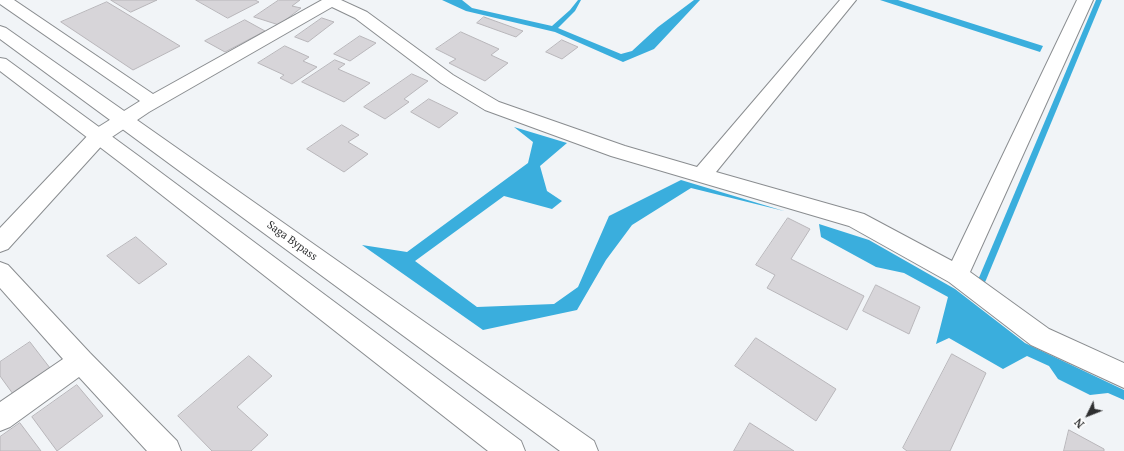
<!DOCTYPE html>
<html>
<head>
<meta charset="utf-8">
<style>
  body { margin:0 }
  #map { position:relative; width:1124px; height:451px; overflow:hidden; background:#f1f4f7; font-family:"PT Serif",serif }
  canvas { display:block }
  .north { position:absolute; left:1068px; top:395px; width:40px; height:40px; -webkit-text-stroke:3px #fff; paint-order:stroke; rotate:227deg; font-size:11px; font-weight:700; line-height:16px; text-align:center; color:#2e2f30 }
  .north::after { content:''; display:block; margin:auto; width:14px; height:18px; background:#2e2f30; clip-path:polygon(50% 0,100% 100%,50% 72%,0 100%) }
</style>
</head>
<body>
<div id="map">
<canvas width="1124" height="451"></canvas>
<div class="north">N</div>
</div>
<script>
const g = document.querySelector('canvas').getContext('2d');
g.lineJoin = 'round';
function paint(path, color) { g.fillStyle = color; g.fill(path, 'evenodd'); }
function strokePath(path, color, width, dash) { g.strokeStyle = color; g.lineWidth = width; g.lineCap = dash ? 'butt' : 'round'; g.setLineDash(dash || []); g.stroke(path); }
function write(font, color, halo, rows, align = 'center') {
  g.font = font + ' "PT Serif",serif'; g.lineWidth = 3; g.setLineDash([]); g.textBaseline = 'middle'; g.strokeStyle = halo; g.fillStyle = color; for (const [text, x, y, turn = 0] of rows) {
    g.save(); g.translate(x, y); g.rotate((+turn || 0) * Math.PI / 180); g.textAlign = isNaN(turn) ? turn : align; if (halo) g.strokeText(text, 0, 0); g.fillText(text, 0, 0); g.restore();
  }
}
paint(new Path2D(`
  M442,0H462L472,8L552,26L570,10L578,0H581L575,11L558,28L621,54L632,51L658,27L694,0H700L654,49L623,62L555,32L466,11Z
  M880,0H898L1043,46L1040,52Z
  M514,127L567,143L540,166L547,191L562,201L552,209L504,196L415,261L477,307L554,304L578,287L609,216L681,180L784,211L691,188L632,225L606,260L577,310L483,330L362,245L407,252L528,163L533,142Z
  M819,224L869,240L955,289L1025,343L1124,390V400L1108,393L1090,395L1058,379L1049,366L1027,356L1003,369L949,338L936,344L948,297L904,273L876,267L821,237Z`), '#3aaedd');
paint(new Path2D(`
  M1096,0H1102L986,280L985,282L982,284L979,282L978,280Z`), '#3aaedd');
const building = new Path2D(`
  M111,0H157L131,12Z
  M196,0H255L259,2L228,18Z
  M279,0H300L292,6L301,8L279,25L254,17Z
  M107,2L180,46L133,70L61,22Z
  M484,17L523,31L516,37L477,23Z
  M322,18L334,22L308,42L295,37Z
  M245,20L265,31L225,52L205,41Z
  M461,32L499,49L491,55L508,63L485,81L449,63L456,59L436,49Z
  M360,36L376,43L350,61L334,54Z
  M562,40L578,47L562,59L546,52Z
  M285,46L309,57L303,61L317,67L292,84L280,78L284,75L258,63Z
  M335,60L345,64L338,69L370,83L344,102L302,82Z
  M412,74L428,81L404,99L409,102L385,119L364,107Z
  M429,99L458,113L439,128L411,112Z
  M342,125L359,135L348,142L368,154L344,172L307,149Z
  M788,218L810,229L791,259L864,296L847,330L767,288L775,275L756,265Z
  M136,237L167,264L139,284L107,256Z
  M876,285L920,307L909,334L863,311Z
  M756,338L836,389L816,421L735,366Z
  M30,342L50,368L13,394L0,376V362Z
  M952,354L986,373L950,451H907L903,448Z
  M249,356L272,376L237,407L268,435L251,451H212L178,416Z
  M77,385L103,416L57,451L32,417Z
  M20,423L41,451H0V437Z
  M750,423L794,451H734Z
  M1069,430L1104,449V451H1064Z`);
paint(building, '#d7d5d9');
strokePath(building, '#b8b6ba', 1);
const minor = new Path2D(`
  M0,0H14L153,94L322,0H341L367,12L453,75L499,102L625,146L697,167L840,0H856L716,172L864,214L952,261L1077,0H1093L970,272L1049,329L1124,363V388L1031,345L949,282L849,226L611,156L485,110L441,83L355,18L332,7L149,112L106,141L8,249L0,252V228L92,131L140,101L0,4Z
  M0,262L8,265L90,353L177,441L181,451H147L79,377L10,427L0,431V402L63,359L0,288Z`);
const trunk = new Path2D(`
  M0,26L6,28L594,441L598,451H560L0,39Z
  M0,58L6,59L140,157L521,441L525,451H488L126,167L0,71Z`);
strokePath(minor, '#8a8d90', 2);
strokePath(trunk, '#8a8d90', 2);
paint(minor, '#fff');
paint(trunk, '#fff');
write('11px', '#2e2f30', '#fff', [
  ["Saga Bypass",292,241,36]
]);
</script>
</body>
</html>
